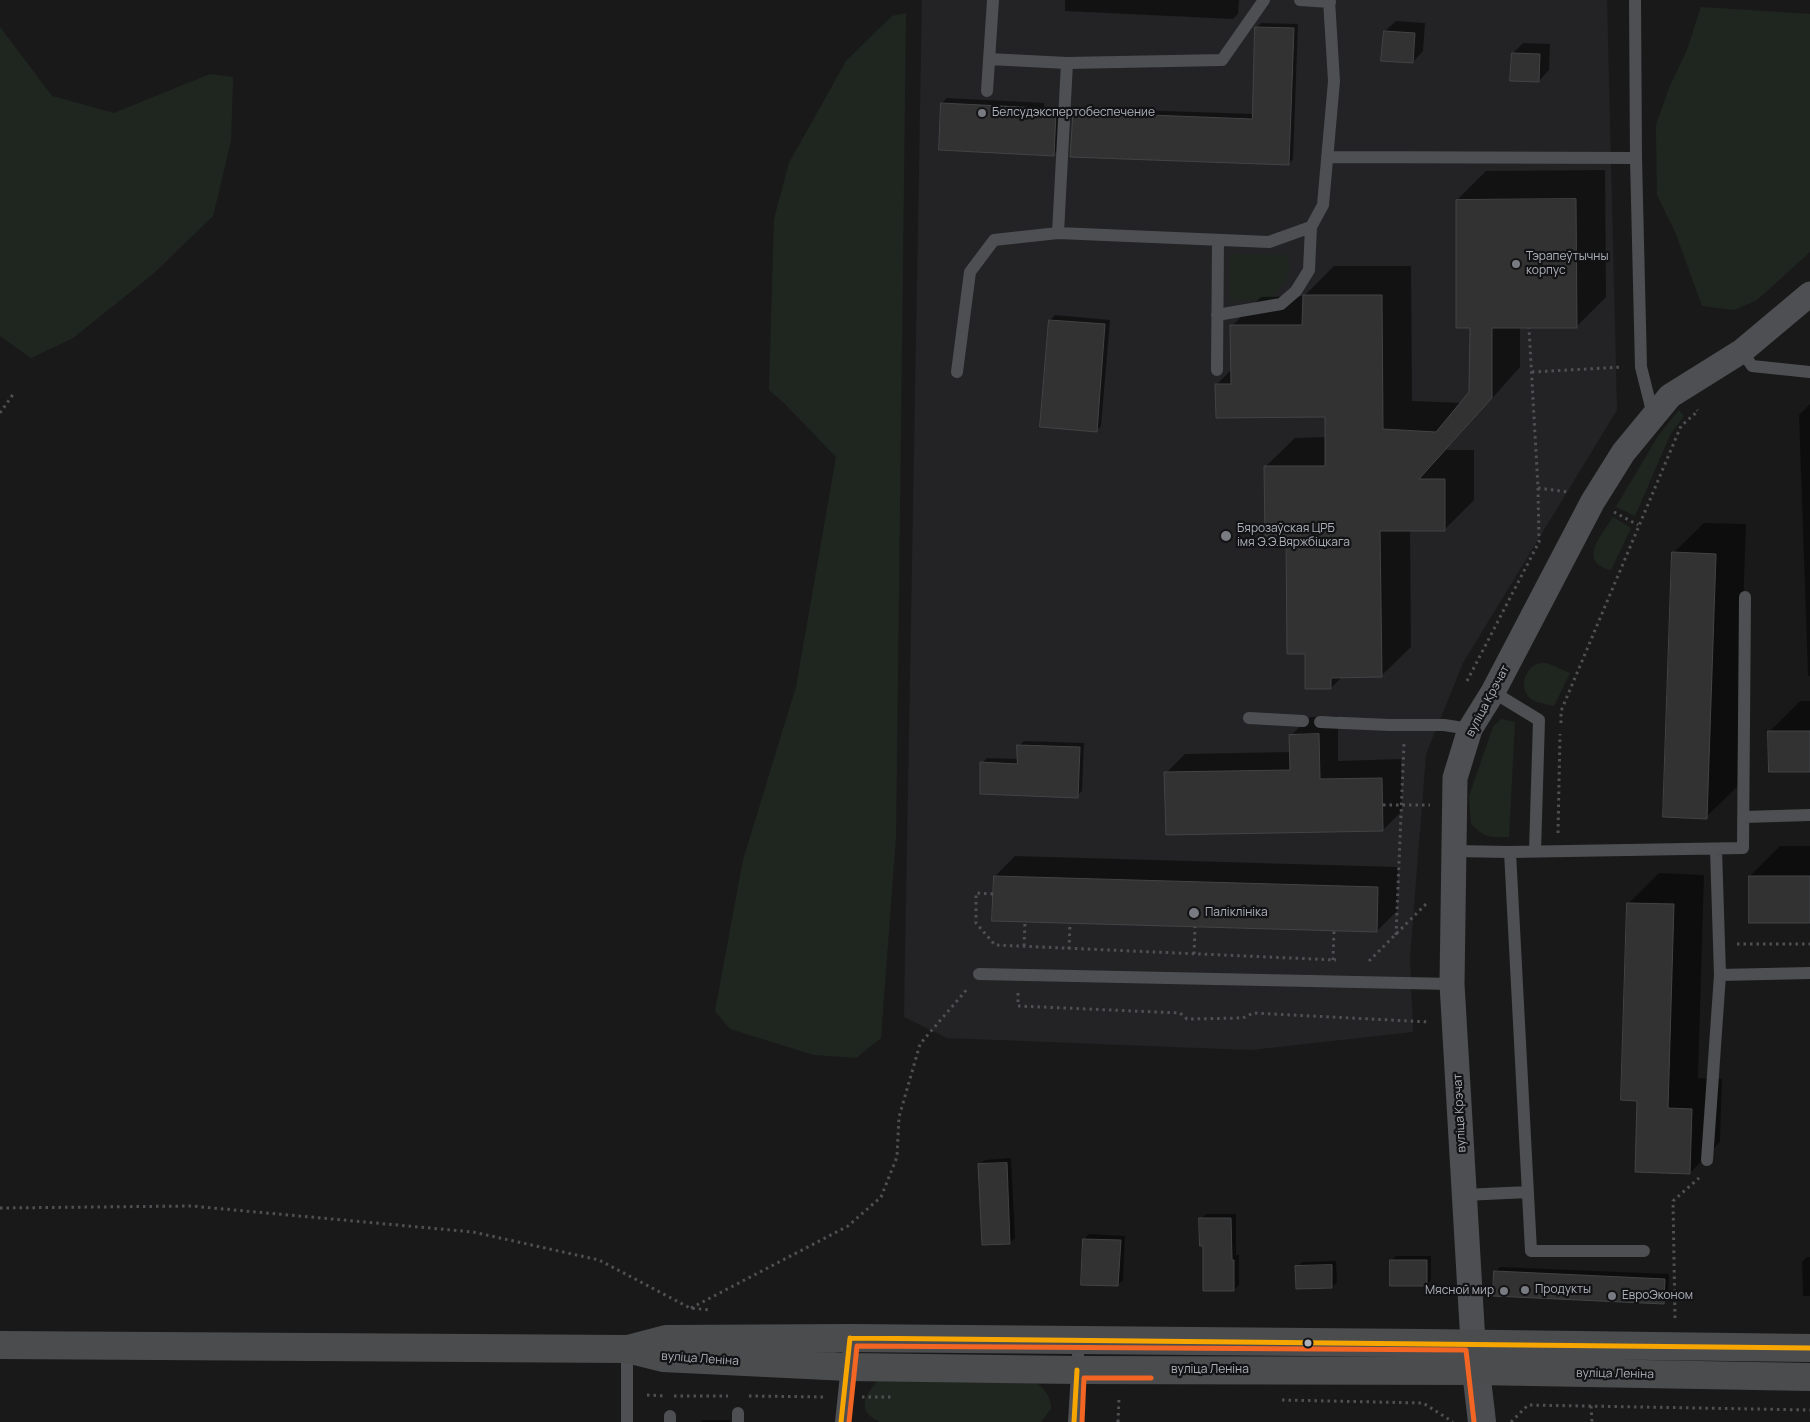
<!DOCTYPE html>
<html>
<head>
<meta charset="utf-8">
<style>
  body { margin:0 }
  canvas { display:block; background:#191919 }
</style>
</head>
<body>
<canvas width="1810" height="1422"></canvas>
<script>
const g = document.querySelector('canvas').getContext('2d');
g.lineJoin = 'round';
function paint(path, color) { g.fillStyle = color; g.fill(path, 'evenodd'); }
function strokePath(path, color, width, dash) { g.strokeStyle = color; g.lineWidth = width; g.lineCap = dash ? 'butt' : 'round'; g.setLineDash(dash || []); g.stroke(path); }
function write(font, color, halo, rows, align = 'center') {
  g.font = font + ' Manrope,sans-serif'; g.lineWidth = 4.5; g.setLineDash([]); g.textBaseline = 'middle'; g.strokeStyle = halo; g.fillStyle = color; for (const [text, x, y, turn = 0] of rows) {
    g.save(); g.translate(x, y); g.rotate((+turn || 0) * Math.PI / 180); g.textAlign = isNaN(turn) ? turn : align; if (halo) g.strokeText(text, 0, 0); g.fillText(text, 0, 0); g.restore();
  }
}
paint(new Path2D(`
  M922,0H1607L1617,410L1463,663L1426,754L1410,957L1413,1032L1251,1050L947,1038L904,1017Z`), '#232325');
paint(new Path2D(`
  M1701,7L1810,14V252L1757,300L1734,310L1702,306L1676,234L1657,195L1656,125L1669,88L1687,50Z
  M906,13L896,835L881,1038L856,1058L814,1055L730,1029L715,1011L743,860L796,687L836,457L783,402L769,390L774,219L789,163L846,61L892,16Z
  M0,27L52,96L114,113L210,74L233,77L231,141L213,216L153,274L73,338L31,358L0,336Z
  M1230,254L1288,255L1290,267L1286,280L1278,291L1268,300L1230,301Z
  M1679,410L1684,416L1670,435L1635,516L1616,507L1658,436Z
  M1613,517L1631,528L1611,570C1577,562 1601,536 1613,517Z
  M1547,663L1570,673L1554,706C1547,704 1537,703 1531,699C1520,690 1523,672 1535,665C1538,663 1544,663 1547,663Z
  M1501,719L1515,722L1509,837C1491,837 1485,839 1471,824L1469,796L1493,727Z
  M878,1380L1036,1382C1045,1390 1051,1396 1051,1409L1041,1422H880C855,1410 865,1396 878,1380Z`), '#1f2620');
paint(new Path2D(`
  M1065,0H1239L1238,14L1233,19L1065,11Z
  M1396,21L1425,23L1423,51L1413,62L1385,31Z
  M1261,23L1298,24L1293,159L1289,164L1074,113L1079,108L1253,114L1256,28Z
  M1523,43L1550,44L1549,70L1539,81L1513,53Z
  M947,98L1044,103V107H1061L1058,150L1053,155L942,103Z
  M1605,170L1606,297L1576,327H1520V367L1446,450H1474V500L1445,529L1410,530L1411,647L1381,676H1343L1331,688L1306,652L1287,535L1265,467L1295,438L1326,437V416L1216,385L1232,369V326L1261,297L1304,296L1334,266H1411L1412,401L1462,403L1470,392L1471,327L1457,200L1486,171Z
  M1055,315L1110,320L1101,426L1096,431L1050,320Z
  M1810,404V676H1808L1799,415Z
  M1704,523L1746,524L1737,787L1706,817L1673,553Z
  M1800,701H1810V771L1769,732Z
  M1338,716V761L1401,759L1402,811L1383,830L1166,773L1185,754L1291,752L1290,736L1310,717Z
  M1024,741L1084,743L1082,791L1077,796L982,763L987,758L1018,759L1019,746Z
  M1780,846H1810V922L1750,876Z
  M1015,856L1398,867L1397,911L1377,931L995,876Z
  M1659,873L1704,875L1698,1078L1722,1079L1720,1142L1690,1173L1638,1100L1628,904Z
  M1011,1158L1015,1238L1010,1243L980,1164L985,1160Z
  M1206,1214H1236V1255H1239V1285L1234,1290L1204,1245L1201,1219Z
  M1089,1234L1125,1236L1123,1280L1118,1285L1084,1239Z
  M1396,1256H1431V1280L1426,1285L1391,1261Z
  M1807,1257H1810V1296H1803L1802,1262Z
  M1336,1261L1337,1282L1332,1287L1297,1267L1302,1262Z
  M1500,1267L1669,1274L1668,1298L1663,1302L1495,1272Z
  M703,1420H730V1422H701Z`), '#0007');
const building = new Path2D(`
  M1255,27L1294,28L1289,165L1070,157L1073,112L1252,119Z
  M1384,31L1415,33L1413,63L1381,61Z
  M1512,53L1540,54L1539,82L1510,81Z
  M941,103L1040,108V111L1056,112L1054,156L939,150Z
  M1576,199L1577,328H1492V398L1419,479H1445V531H1380L1382,677L1331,678V689H1305V654H1287L1286,536H1265L1264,466H1325V417L1216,418L1215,384H1231L1230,325H1302L1303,295H1382L1383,429L1436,432L1469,392L1470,328H1456V200Z
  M1049,320L1105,324L1097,432L1040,427Z
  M1672,552L1716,554L1707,819L1663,817Z
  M1768,731H1810V772H1769Z
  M1319,734L1320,779L1382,778L1383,831L1166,835L1164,772L1290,770L1289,735Z
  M1017,745L1080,747L1078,798L980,794V762L1017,764Z
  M994,876L1378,887L1377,932L992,921Z
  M1749,876H1810V923H1749Z
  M1627,903L1674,904L1668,1108L1692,1109L1690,1174L1635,1172L1637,1101L1621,1100Z
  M1007,1163L1010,1244L982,1245L978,1164Z
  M1199,1218H1231L1232,1260H1234V1291H1203V1246H1200Z
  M1083,1239L1121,1240L1118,1286L1081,1285Z
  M1390,1260H1427V1286H1390Z
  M1332,1265V1288L1296,1289L1295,1266Z
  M1494,1271L1665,1279L1664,1304L1493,1296Z`);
paint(building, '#323233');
strokePath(building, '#414345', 1);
strokePath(new Path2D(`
  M1532,372L1623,367
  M0,413L14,393
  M1538,488L1568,492
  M1614,512L1638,525
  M1467,681L1539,542L1538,488L1529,328
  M1561,723V711L1681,426L1698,411L1697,410
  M1383,805H1430
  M1558,833L1560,734
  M993,894L976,893V923L995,945L1336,960
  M1396,935L1404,743
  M1737,944H1810
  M1024,946L1025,922
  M1069,949L1070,924
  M1194,954L1195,927
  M1333,960L1334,931
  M1369,961L1427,903
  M1018,993V1006L1180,1013L1187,1019L1243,1018L1253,1013L1429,1022
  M0,1208L191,1206L473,1232L599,1260L690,1308L710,1310
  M691,1308L848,1226L881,1197L897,1157L899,1117L920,1044L968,988
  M1675,1318L1673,1201L1699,1178
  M647,1395L666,1396
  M674,1396H728
  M749,1396L826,1397
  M862,1397H893
  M1282,1400L1423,1403L1453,1422
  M1591,1406L1592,1422
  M1118,1422L1119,1398
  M1511,1422L1528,1405L1810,1410`), '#4f5053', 3, [2.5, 4]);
strokePath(new Path2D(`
  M1300,0L1330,2
  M1635,0L1636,158
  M989,59L1067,63L1058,233
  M1067,63L1222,60L1264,0
  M987,91L993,0
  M1327,157L1636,158L1641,367L1653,415
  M1217,315L1281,304L1296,291L1309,270L1311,227
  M1742,351L1752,366L1810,372
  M1217,370L1218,240
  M957,372L970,272L994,240L1058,233L1269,242L1311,227L1323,205L1334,81L1329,0
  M1493,692L1539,720L1535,851
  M1249,718L1303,721
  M1320,722L1390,725H1444L1470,729
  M1744,817L1810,815
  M1716,849L1720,975L1810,973
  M1454,851L1510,852L1743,848L1745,597
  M1510,852L1531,1251H1644
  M979,974L1452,984
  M1707,1160L1720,975
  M1464,1195L1528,1192
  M627,1349V1422
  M670,1422V1416
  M738,1422V1413
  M841,1422L850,1338
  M1074,1422L1079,1340`), '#4d4f52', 12);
strokePath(new Path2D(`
  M1473,1343L1452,984L1455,778L1470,729L1493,692L1593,501L1623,453L1670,396L1742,351L1810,294`), '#4d4f52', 25);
strokePath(new Path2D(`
  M1476,1371L1482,1422`), '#4c4d50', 28);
strokePath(new Path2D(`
  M0,1345L627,1349L663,1358L848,1367L1077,1370L1476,1371L1810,1377
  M628,1349L666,1339L850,1338L1423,1343L1810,1348`), '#4b4c4e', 28);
strokePath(new Path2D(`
  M850,1338L1810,1348
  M841,1422L850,1338
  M1074,1422L1077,1370`), '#f7a600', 5);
strokePath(new Path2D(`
  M849,1422L857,1346L1466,1350L1474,1422
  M1082,1422L1084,1378H1151`), '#f26522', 5);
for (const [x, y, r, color] of [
  [982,113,5,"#787b81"],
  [1516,264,5,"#787b81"],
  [1226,536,6,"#787b81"],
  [1194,913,6,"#787b81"],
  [1525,1290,5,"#787b81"],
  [1504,1291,5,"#787b81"],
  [1612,1296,5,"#787b81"],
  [1308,1343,4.5,"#abb0b9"]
]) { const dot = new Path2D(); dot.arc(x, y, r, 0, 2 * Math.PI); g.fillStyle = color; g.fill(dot); strokePath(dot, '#131315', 2); }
write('12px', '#abb0b9', '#131315', [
  ["Белсудэкспертобеспечение",992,113],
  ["Тэрапеўтычны",1526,257],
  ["корпус",1526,271],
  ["Бярозаўская ЦРБ",1237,529],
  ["імя Э.Э.Вяржбіцкага",1237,543],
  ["Паліклініка",1205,913],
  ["Продукты",1535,1290],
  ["Мясной мир",1494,1291,"right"],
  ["ЕвроЭконом",1622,1296]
], 'left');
write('12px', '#abb0b9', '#131315', [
  ["вуліца Крэчат",1488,701,-62],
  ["вуліца Крэчат",1460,1113,-93],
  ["вуліца Леніна",700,1359,4],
  ["вуліца Леніна",1210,1370],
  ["вуліца Леніна",1615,1374,1]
]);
</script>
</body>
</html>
